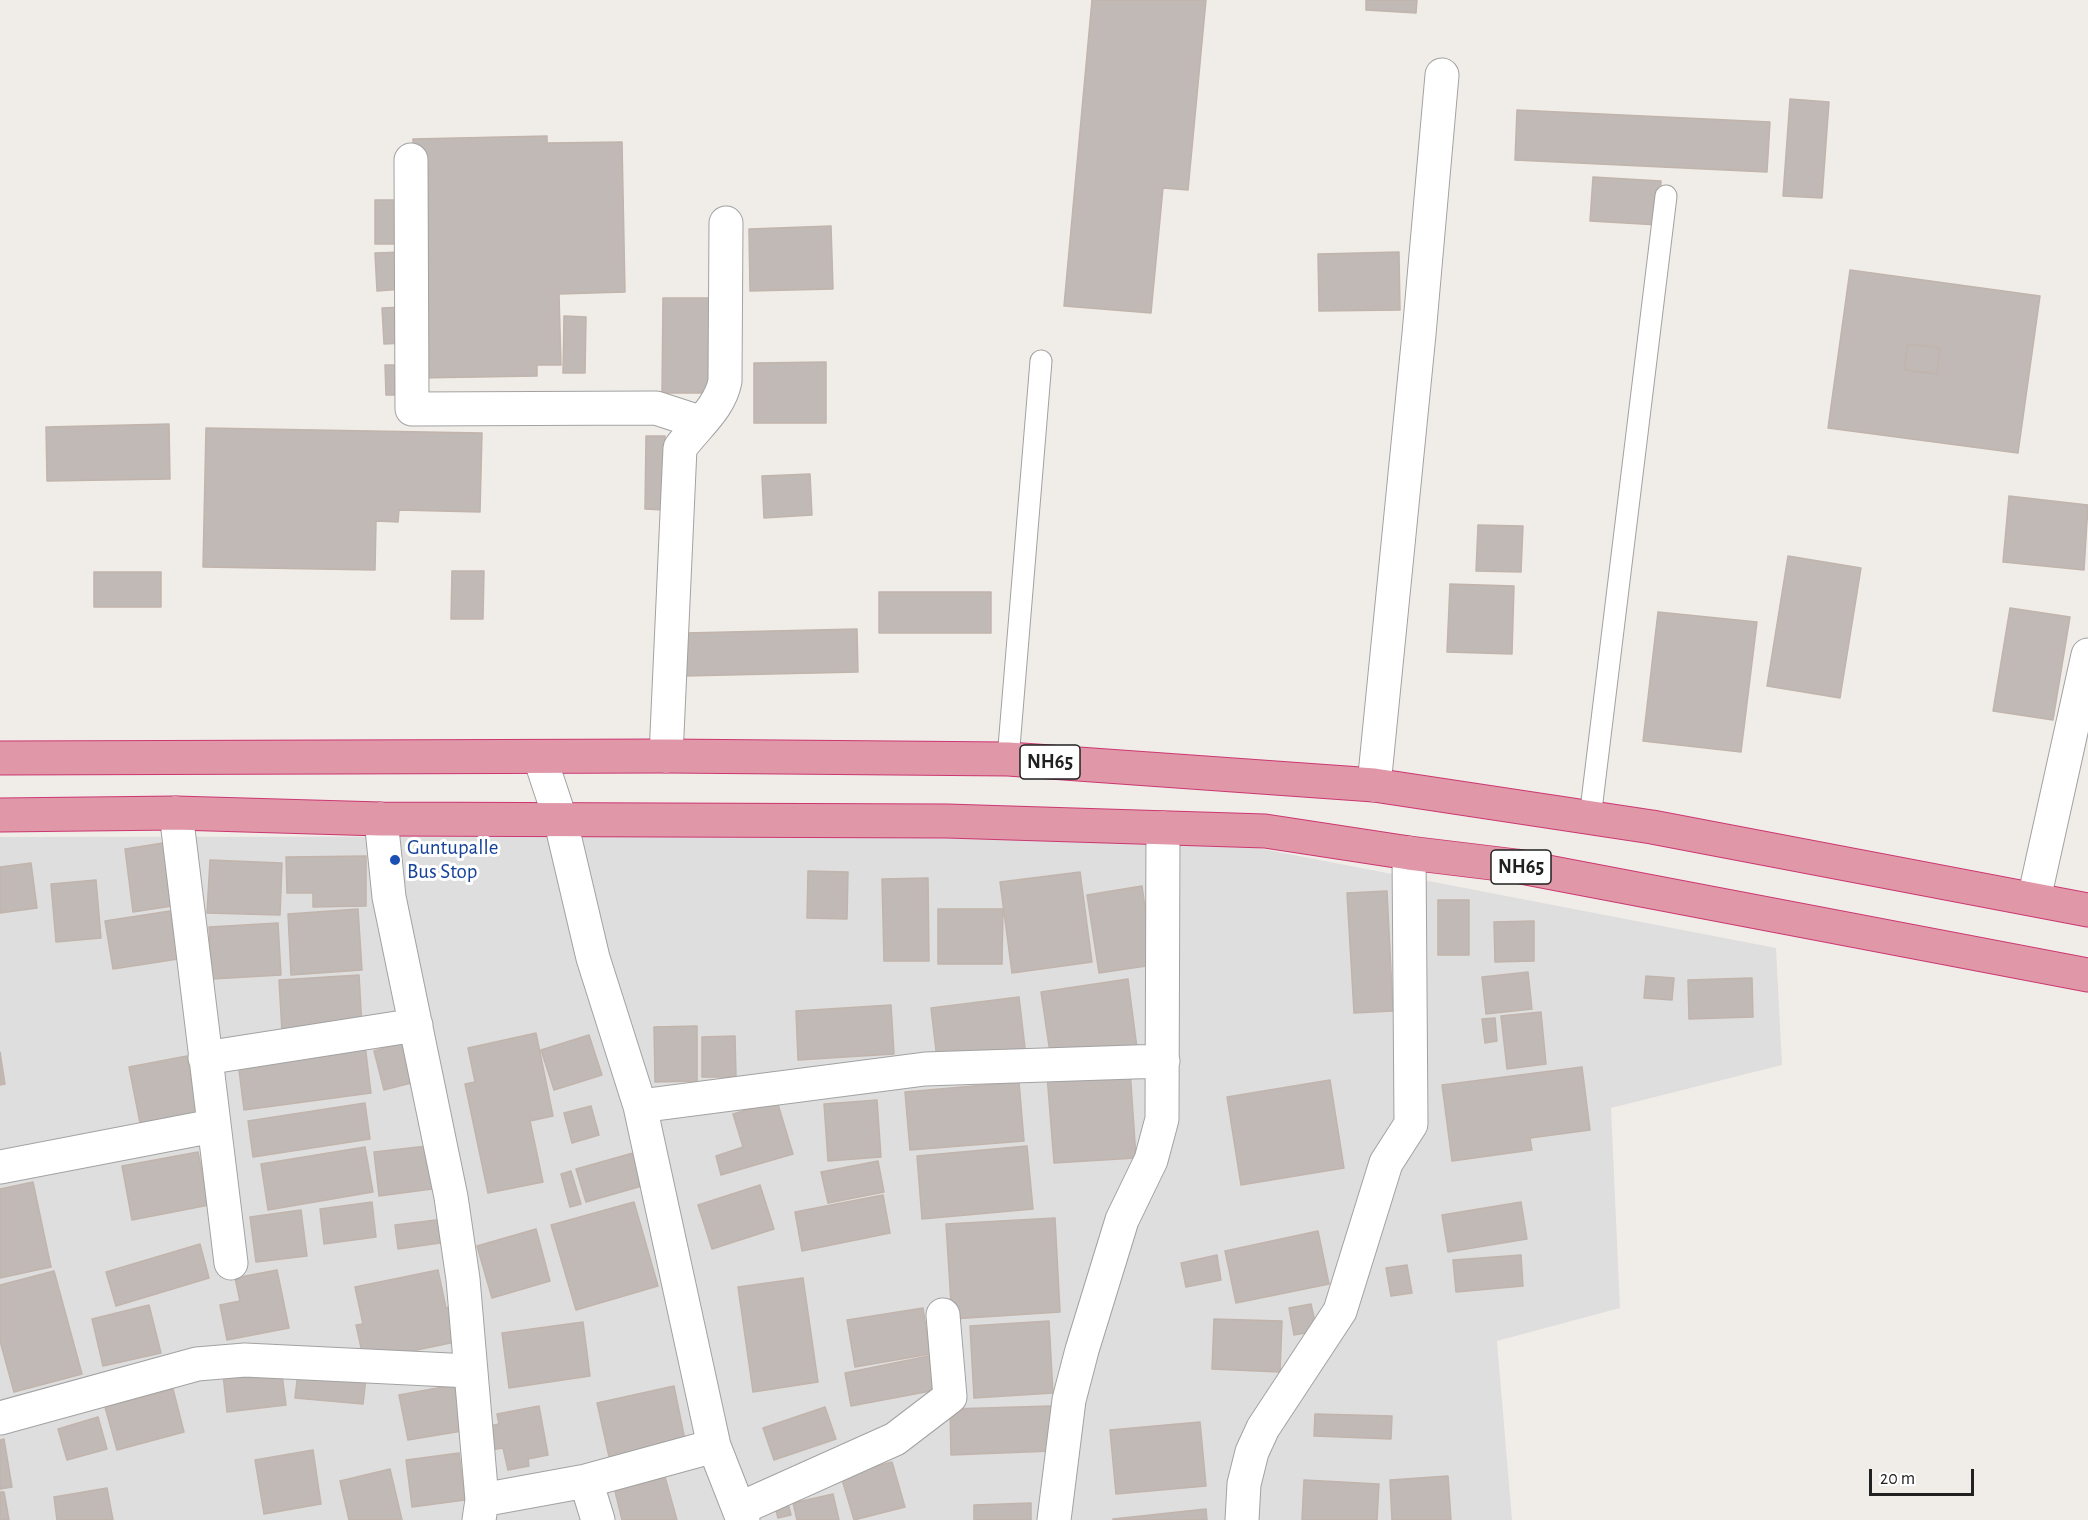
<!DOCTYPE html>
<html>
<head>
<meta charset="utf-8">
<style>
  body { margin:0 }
  #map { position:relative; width:2088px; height:1520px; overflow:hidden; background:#f0ede8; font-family:"Alegreya Sans",sans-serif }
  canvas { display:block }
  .scale { position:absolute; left:1869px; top:1469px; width:105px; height:27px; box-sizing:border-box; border:3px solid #212121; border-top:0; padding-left:8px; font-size:18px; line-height:21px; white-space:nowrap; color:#212121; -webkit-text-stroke:4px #fff; paint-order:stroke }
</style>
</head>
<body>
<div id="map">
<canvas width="2088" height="1520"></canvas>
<div class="scale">20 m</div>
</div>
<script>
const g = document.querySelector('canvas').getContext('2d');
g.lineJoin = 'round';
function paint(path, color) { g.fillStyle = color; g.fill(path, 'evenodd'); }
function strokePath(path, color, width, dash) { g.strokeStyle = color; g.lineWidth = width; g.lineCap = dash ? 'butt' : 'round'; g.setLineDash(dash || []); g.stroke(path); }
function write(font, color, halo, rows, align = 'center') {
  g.font = font + ' "Alegreya Sans",sans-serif'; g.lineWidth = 6; g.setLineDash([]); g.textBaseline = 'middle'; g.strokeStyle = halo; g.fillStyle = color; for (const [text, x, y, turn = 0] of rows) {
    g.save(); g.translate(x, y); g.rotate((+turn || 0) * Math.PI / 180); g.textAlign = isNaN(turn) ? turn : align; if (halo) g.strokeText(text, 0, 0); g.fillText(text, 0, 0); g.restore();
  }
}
paint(new Path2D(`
  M1195,836L1776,948L1782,1065L1611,1108L1620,1308L1497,1341L1512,1520H0V837Z`), '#dfdede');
const building = new Path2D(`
  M1092,0H1206L1188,190L1163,188L1151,313L1064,306Z
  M1366,0H1417L1416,13L1366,10Z
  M1790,99L1829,102L1822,198L1783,196Z
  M1517,110L1770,122L1767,172L1515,160Z
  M547,136V143L622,142L625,292L559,294L561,365H537V376L417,378L413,139Z
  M1593,177L1661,181L1659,225L1590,221Z
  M375,200H399L400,244H375Z
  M831,226L833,289L750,291L749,229Z
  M402,252L403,289L377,291L375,253Z
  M1399,252L1400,310L1319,311L1318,254Z
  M1850,270L2040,296L2018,453L1828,428ZM1908,344L1940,348L1937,374L1904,370Z
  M663,298H709L708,393H662Z
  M404,307L405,343L384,344L382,308Z
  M564,316L586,317L585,373H563Z
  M1908,344L1940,348L1937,374L1904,370Z
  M826,362V423H754V363Z
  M385,365H404V395H386Z
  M169,424L170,479L47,481L46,427Z
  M206,428L482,433L480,512L399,510L398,522L376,521L375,570L203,567Z
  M646,436H665L664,510L645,509Z
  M810,474L812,515L764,518L762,476Z
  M2009,496L2088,505L2084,570L2003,562Z
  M1478,525L1523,526L1521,572L1476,571Z
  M1788,556L1861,568L1840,698L1767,686Z
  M452,571H484L483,619H451Z
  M94,572H161V607H94Z
  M1450,584L1514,586L1512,654L1447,652Z
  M879,592H991V633H879Z
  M2010,608L2070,617L2053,720L1993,711Z
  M1658,612L1757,622L1741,752L1643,741Z
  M857,629L858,672L685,676V633Z
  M163,843L172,906L133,912L125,849Z
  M366,856V906L313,907V893H287L286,857Z
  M210,860L282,863L280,915L207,913Z
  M31,863L37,908L0,913V867Z
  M808,871L848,872L847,919L807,918Z
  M1080,872L1092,962L1012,973L1000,882Z
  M928,878L929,961H884L882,879Z
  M96,880L101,938L56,942L51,884Z
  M1142,886L1153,965L1099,973L1087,895Z
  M1387,891L1393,1011L1354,1013L1347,893Z
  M1438,900H1469V955H1438Z
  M358,909L362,970L291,975L288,914Z
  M938,909H1003L1002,964H938Z
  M170,911L178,959L113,969L105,921Z
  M1534,921V961L1495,962L1494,922Z
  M278,923L281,975L212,979L209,927Z
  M1528,972L1532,1009L1486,1014L1482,977Z
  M359,975L362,1027L282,1032L279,980Z
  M1646,976L1674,978L1672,1000L1644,998Z
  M1752,978L1753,1017L1689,1019L1688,980Z
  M1128,979L1137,1048L1051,1060L1041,992Z
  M1019,997L1025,1048L937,1059L931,1008Z
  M891,1005L894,1054L798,1060L796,1011Z
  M1541,1012L1546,1064L1507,1069L1501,1016Z
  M1495,1018L1497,1041L1485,1043L1482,1019Z
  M697,1026V1081L655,1082L654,1027Z
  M536,1033L553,1116L530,1121L543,1182L488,1193L465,1084L475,1082L468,1048Z
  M589,1035L602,1075L554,1090L541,1050Z
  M735,1036L736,1077H702V1037Z
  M405,1042L415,1082L384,1090L374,1051Z
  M365,1045L371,1093L244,1110L238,1062Z
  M0,1052L5,1084L0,1085Z
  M187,1056L198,1117L141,1128L129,1067Z
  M1582,1067L1590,1130L1530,1138L1532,1150L1452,1161L1442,1085Z
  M1130,1069L1136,1158L1054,1163L1047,1075Z
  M1330,1080L1344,1168L1241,1185L1227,1097Z
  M1019,1082L1024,1141L910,1150L905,1092Z
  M877,1100L881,1157L828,1161L824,1104Z
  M777,1101L793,1154L721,1175L716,1156L743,1147L733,1114Z
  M365,1103L370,1139L253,1157L248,1121Z
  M591,1106L599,1135L572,1143L564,1113Z
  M427,1146L432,1189L379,1196L374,1152Z
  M1027,1146L1033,1209L922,1219L917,1156Z
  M365,1147L373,1192L268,1210L261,1164Z
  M198,1152L209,1205L132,1220L122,1166Z
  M633,1153L642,1186L586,1202L576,1169Z
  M878,1161L884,1192L828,1203L821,1172Z
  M571,1171L581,1204L570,1207L561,1174Z
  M33,1182L51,1267L0,1278V1189Z
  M760,1185L774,1229L712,1249L698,1205Z
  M883,1195L890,1233L802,1251L795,1212Z
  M372,1202L376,1237L324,1244L320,1209Z
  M634,1202L658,1286L576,1310L551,1225Z
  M1521,1202L1527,1239L1448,1252L1442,1215Z
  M301,1210L307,1256L256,1262L250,1217Z
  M1055,1218L1060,1312L952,1319L946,1224Z
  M444,1219L447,1242L398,1249L395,1225Z
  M536,1229L550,1281L492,1298L477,1246Z
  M1318,1231L1329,1284L1236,1303L1225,1251Z
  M200,1244L209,1278L116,1306L106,1272Z
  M1217,1255L1221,1280L1186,1287L1181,1263Z
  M1521,1255L1523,1286L1456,1292L1453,1260Z
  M1407,1265L1412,1293L1391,1296L1386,1268Z
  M277,1270L289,1328L227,1340L220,1305L240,1301L235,1278Z
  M438,1270L446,1308L453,1306L460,1341L364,1361L356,1325L363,1324L355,1287Z
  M54,1271L82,1374L14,1392L0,1341V1285Z
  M803,1278L818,1382L753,1392L738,1287Z
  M1311,1304L1317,1331L1294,1335L1289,1308Z
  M149,1305L161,1353L103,1366L92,1319Z
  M923,1308L930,1354L855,1367L847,1320Z
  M1214,1319L1282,1321L1280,1372L1212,1369Z
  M1049,1321L1053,1393L974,1398L970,1326Z
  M583,1322L590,1376L509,1388L502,1333Z
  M929,1356L936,1390L851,1406L845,1373Z
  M281,1367L286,1405L227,1412L223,1374Z
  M298,1372L366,1378L363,1404L295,1398Z
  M454,1385L462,1431L408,1440L399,1395Z
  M674,1386L686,1445L610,1461L597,1403Z
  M173,1389L184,1432L117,1450L105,1407Z
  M539,1406L548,1455L528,1459L529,1466L508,1470L503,1448L490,1450L486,1427L499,1424L497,1414Z
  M1051,1406L1052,1451L951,1455L950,1409Z
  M825,1407L836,1439L774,1460L763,1428Z
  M1315,1414L1392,1416L1391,1439L1314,1436Z
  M98,1417L107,1449L67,1460L58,1429Z
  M1200,1422L1206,1486L1116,1494L1110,1430Z
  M4,1439L12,1487L0,1489V1440Z
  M313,1450L321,1504L264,1514L255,1460Z
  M459,1453L465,1500L412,1507L406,1460Z
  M892,1462L905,1507L854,1520L841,1476Z
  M390,1469L402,1520H349L340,1481Z
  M1448,1476L1451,1520H1392L1390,1480Z
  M665,1477L677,1520H622L615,1491Z
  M1304,1480L1379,1484L1377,1520H1302Z
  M107,1488L113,1520H57L54,1497Z
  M0,1492H4L9,1520H0Z
  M833,1494L839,1520H797L793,1503Z
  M786,1495L791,1515L778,1518L773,1499Z
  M1031,1503V1520H974V1505Z
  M1206,1509L1207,1520H1113V1519Z`);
paint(building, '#c1b9b5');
strokePath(building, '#c1b4ac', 1.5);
const lane = new Path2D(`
  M1008,759L1041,361
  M1590,818L1666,196`);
const street = new Path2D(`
  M411,160L412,409L656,408L699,422
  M666,756L680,448C696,426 720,408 725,381L726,223
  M540,758L560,818L593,958L640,1106L714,1446L743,1520
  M1374,785L1419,334L1442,75
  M176,813L231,1263
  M381,819L389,897L451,1197L463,1279L482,1500L479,1520
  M2034,899L2088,655
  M205,1058L416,1025
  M640,1106L925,1069L1163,1061
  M0,1167L213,1126
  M0,1418L197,1364L245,1360L470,1371
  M586,1481L598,1520
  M482,1500L586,1481L714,1446
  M739,1509L895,1439L950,1397L943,1315
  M1054,1520L1069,1400L1082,1350L1122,1220L1151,1160L1162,1119L1163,828
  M1242,1520L1244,1484L1252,1452L1263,1428L1340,1311L1386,1163L1411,1124L1409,853`);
const highway = new Path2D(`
  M0,758L666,756L1008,759L1374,785L1652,827L2088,910
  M0,815L176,813L381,819L947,821L1265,831L1409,853L1516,866L2088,975`);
strokePath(lane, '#a2a2a2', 23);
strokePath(street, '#a2a2a2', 35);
strokePath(highway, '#cc3771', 35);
strokePath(lane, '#fff', 21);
strokePath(street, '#fff', 33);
strokePath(highway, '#e097a8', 33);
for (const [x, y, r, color] of [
  [395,860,6,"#1a4fb4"]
]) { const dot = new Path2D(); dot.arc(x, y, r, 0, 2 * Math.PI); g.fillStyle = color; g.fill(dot); strokePath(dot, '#fff', 2); }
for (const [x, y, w] of [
  [1050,762,60],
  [1521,867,60]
]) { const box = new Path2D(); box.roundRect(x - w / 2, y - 17, w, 34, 4.5); g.fillStyle = '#fff'; g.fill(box); strokePath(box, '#212121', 1.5); }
write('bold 20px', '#212121', null, [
  ["NH65",1050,762],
  ["NH65",1521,867]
]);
write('21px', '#164399', '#fff', [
  ["Guntupalle",407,848],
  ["Bus Stop",407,872]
], 'left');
</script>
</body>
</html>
